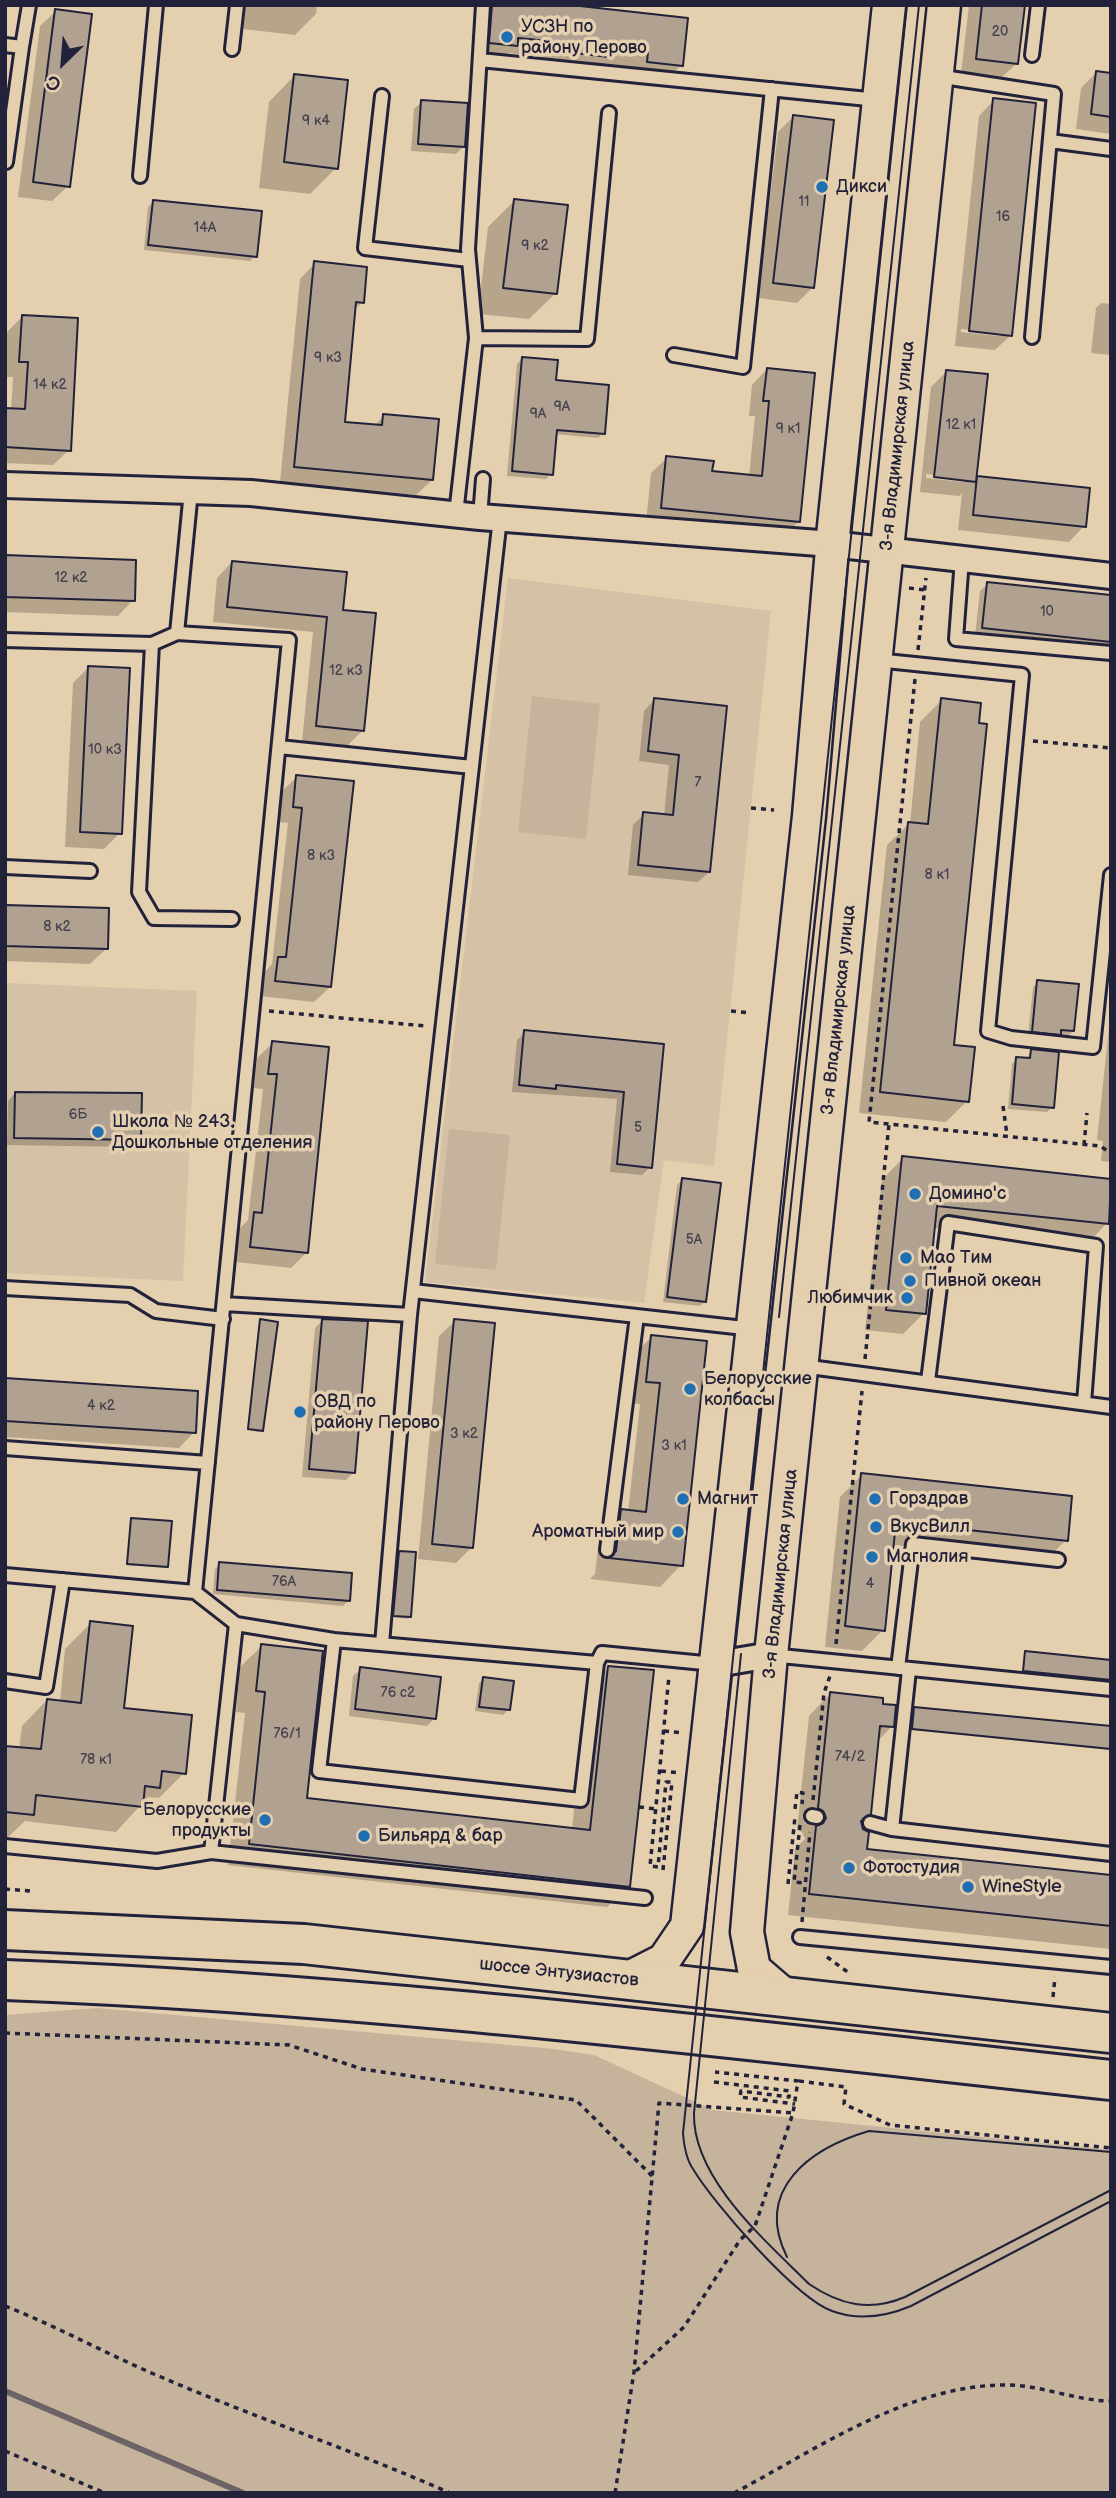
<!DOCTYPE html>
<html>
<head>
<meta charset="utf-8">
<style>
  body { margin:0 }
  #map { position:relative; width:1116px; height:2498px; overflow:hidden; background:#e4cfae; font-family:"Balsamiq Sans",sans-serif }
  canvas { display:block }
  .frame { position:absolute; inset:0; border:7px solid #22223b; pointer-events:none }
  .north { position:absolute; left:28px; top:28px; width:70px; height:70px; -webkit-text-stroke:5px #e4cfae; paint-order:stroke; rotate:205deg; font-size:19px; font-weight:700; line-height:28px; text-align:center; color:#22223b }
  .north::after { content:''; display:block; margin:auto; width:24px; height:32px; background:#22223b; clip-path:polygon(50% 0,100% 100%,50% 72%,0 100%) }
</style>
</head>
<body>
<div id="map">
<canvas width="1116" height="2498"></canvas>
<div class="frame"></div>
<div class="north">С</div>
</div>
<script>
const g = document.querySelector('canvas').getContext('2d');
g.lineJoin = 'round';
function paint(path, color) { g.fillStyle = color; g.fill(path, 'evenodd'); }
function strokePath(path, color, width, dash) { g.strokeStyle = color; g.lineWidth = width; g.lineCap = dash ? 'butt' : 'round'; g.setLineDash(dash || []); g.stroke(path); }
function write(font, color, halo, rows, align = 'center') {
  g.font = font + ' "Balsamiq Sans",sans-serif'; g.lineWidth = 7; g.setLineDash([]); g.textBaseline = 'middle'; g.strokeStyle = halo; g.fillStyle = color; for (const [text, x, y, turn = 0] of rows) {
    g.save(); g.translate(x, y); g.rotate((+turn || 0) * Math.PI / 180); g.textAlign = isNaN(turn) ? turn : align; if (halo) g.strokeText(text, 0, 0); g.fillText(text, 0, 0); g.restore();
  }
}
paint(new Path2D(`
  M508,578L771,611L714,1166L664,1160L644,1303L425,1282Z
  M5,983L197,991L183,1281L5,1273Z`), '#d5c1a5');
paint(new Path2D(`
  M532,696L600,704L586,839L518,832Z
  M449,1129L510,1135L496,1270L435,1264Z
  M97,2008L554,2049L594,2055L713,2110L1111,2150V2493H5V2015Z`), '#c5b39b');
paint(new Path2D(`
  M246,5H317L316,14L295,35L243,29Z
  M488,5H554L681,65L666,80L632,77L634,67L599,64L591,71L543,66L544,57L508,53L501,61L475,58Z
  M969,5H1023L1017,63L1001,78L961,74Z
  M56,11L68,186L52,201L18,197L40,26Z
  M1096,73L1111,74V134L1076,129L1081,88Z
  M295,75L336,168L310,194L259,188L269,102Z
  M994,100L1011,335L995,350L955,346L979,116ZM961,329L999,333V336L961,332Z
  M422,102L464,146L456,154L411,151L414,109Z
  M793,117L813,287L797,303L758,298L778,132Z
  M514,201L556,293L529,319L478,314L488,227Z
  M153,202L255,256L250,261L144,250L148,207Z
  M315,263L362,302L354,310L343,423L374,426L384,416L432,480L416,495L280,482L300,279Z
  M1101,303L1111,304V355L1091,353L1096,308Z
  M23,316L69,450L53,465L5,463V409L11,410L13,377H5L7,332Z
  M522,359L554,382L603,433L598,438L555,434L551,474L546,479L507,476L517,364Z
  M767,369L799,521L783,537L646,523L651,473L667,458L710,473L749,477L755,416H749L752,385Z
  M947,371L974,481L977,478L1084,526L1069,542L958,530L962,493L959,496L920,492L931,387ZM926,474L963,479V482L926,478Z
  M5,557L133,600L118,616L5,612Z
  M232,562L341,611L363,730L347,746L302,741L313,632L213,622L217,578Z
  M988,584L1111,597V650L975,636L980,591Z
  M89,667L120,833L104,849L65,847L73,683Z
  M654,700L725,707L709,872L698,882L628,875L633,825L644,814L664,816L669,765L639,761L644,711Z
  M942,700L952,1046L967,1101L946,1122L859,1113L887,845L910,823L920,722Z
  M297,777L352,783L330,987L314,1002L260,996L263,974L272,964L288,823L278,822L281,792Z
  M5,906L106,949L90,964L5,961Z
  M1038,982L1073,1031L1068,1036L1058,1035L1054,1039L1028,1036L1033,987Z
  M1111,1009V1162L1101,1161L1103,1141L1097,1140Z
  M525,1032L662,1046L650,1167L642,1175L610,1172L617,1099L512,1092L517,1040Z
  M273,1043L307,1252L291,1268L236,1262L239,1229L248,1220L263,1089L254,1088L257,1058Z
  M1031,1051L1052,1107L1047,1112L1008,1109L1012,1064L1017,1059L1026,1060Z
  M15,1093L139,1139L132,1147L7,1145L8,1101Z
  M903,1158L1111,1181L1107,1223L1086,1245L933,1228L924,1313L903,1334L865,1330L882,1180Z
  M682,1180L705,1301L700,1306L663,1302L677,1185Z
  M323,1320L353,1473L346,1480L302,1477L315,1328Z
  M260,1321L261,1430L259,1432L247,1430Z
  M455,1321L472,1547L456,1563L418,1559L439,1336Z
  M652,1337L705,1343L681,1565L660,1587L590,1579L595,1574L600,1533L622,1511L628,1512L640,1404L626,1403L630,1358Z
  M5,1380L194,1432L179,1448L5,1437Z
  M862,1475L1066,1540L1045,1561L892,1545L883,1630L862,1651L825,1647L840,1497Z
  M131,1519L167,1566L165,1568L126,1565Z
  M399,1553L410,1617L408,1619L392,1617Z
  M220,1564L348,1601L343,1606L213,1594L215,1569Z
  M91,1623L122,1709L184,1773L159,1798L148,1797L116,1832L25,1821L5,1840V1747L19,1749L22,1726L47,1700L60,1702L65,1649Z
  M262,1646L305,1800L572,1829L587,1689L609,1667L629,1886L607,1907L228,1865L245,1713L236,1712L240,1667Z
  M1026,1653L1111,1662V1682L1022,1673Z
  M361,1669L435,1718L427,1726L349,1716L353,1676Z
  M484,1678L508,1710L503,1715L475,1711L479,1683Z
  M830,1694L881,1705L892,1726L877,1742L869,1814L860,1823L866,1850L1111,1876V1949L788,1915L795,1849L805,1839L802,1832L797,1830L809,1716Z
  M915,1709L1111,1728V1750L910,1730Z`), '#0003');
strokePath(new Path2D(`
  M5,2391L243,2493`), '#6c6367', 6);
const building = new Path2D(`
  M492,5H571L688,18L683,66L647,62L648,52L610,48L609,57L557,51L558,42L518,38V46L489,43Z
  M982,5H1025L1018,64L976,59Z
  M55,9L92,14L70,187L33,182Z
  M1096,71L1111,73V117L1091,114Z
  M294,74L348,80L338,169L284,162Z
  M993,98L1036,103L1012,336L969,331Z
  M421,100L468,103L465,147L418,144Z
  M793,115L834,120L814,288L773,283Z
  M514,199L568,205L557,294L503,288Z
  M153,200L262,211L257,257L148,245Z
  M314,261L367,267L364,303L356,302L345,422L382,425L383,414L439,419L433,480L294,467Z
  M22,315L78,318L71,451L5,447V408L25,409L28,362H19Z
  M522,357L558,360L556,380L609,385L605,434L557,430L553,475L512,471Z
  M767,368L815,373L800,522L661,508L666,456L714,461L712,471L762,476L769,401H763Z
  M946,370L988,374L976,482L934,477Z
  M977,476L1090,488L1086,527L973,515Z
  M5,555L136,560L135,601L5,597Z
  M232,561L347,572L343,610L376,613L364,731L316,726L327,617L227,607Z
  M987,582L1111,595V642L982,628Z
  M88,666L130,668L122,834L80,832Z
  M654,698L727,706L710,872L638,865L643,812L673,815L679,755L648,751Z
  M941,698L981,703L979,723L987,724L954,1045L975,1047L969,1102L880,1092L908,822L928,824Z
  M296,775L354,781L331,987L275,981L278,957H286L302,808L293,807Z
  M5,905L109,908L108,949L5,946Z
  M1037,980L1079,984L1074,1031L1061,1030V1035L1032,1032Z
  M524,1030L664,1044L652,1168L617,1164L624,1092L556,1085V1089L519,1085Z
  M272,1041L329,1047L308,1253L250,1247L254,1212L262,1213L277,1074H268Z
  M1031,1049L1059,1052L1054,1108L1012,1104L1016,1057L1030,1058Z
  M15,1092L142,1093L141,1140L14,1138Z
  M902,1156L1111,1179L1109,1224L937,1206L926,1314L886,1310Z
  M682,1178L721,1183L706,1302L667,1297Z
  M260,1319L278,1322L263,1431L248,1429Z
  M322,1319L368,1321L355,1473L309,1469Z
  M454,1319L495,1323L473,1548L432,1544Z
  M651,1335L707,1341L683,1566L609,1558L616,1551L621,1509L646,1512L660,1383L646,1382Z
  M5,1378L198,1391L196,1433L5,1421Z
  M861,1473L1072,1496L1068,1541L896,1522L885,1631L845,1626Z
  M131,1518L172,1521L168,1567L127,1564Z
  M399,1551L416,1552L411,1617L393,1616Z
  M219,1562L352,1573L350,1601L217,1590Z
  M90,1621L133,1626L124,1708L192,1715L186,1774L162,1771L160,1788L145,1786L143,1807L36,1795L34,1815L5,1812V1746L41,1749L47,1699L81,1703Z
  M261,1644L323,1651L307,1798L590,1830L608,1666L654,1670L630,1887L249,1844L265,1692L256,1691Z
  M1025,1651L1111,1660V1680L1023,1671Z
  M360,1667L441,1677L436,1719L355,1709Z
  M483,1677L514,1681L510,1710L479,1707Z
  M830,1692L883,1698V1704L896,1705L894,1727L880,1726L871,1814L861,1821L863,1829L869,1832L867,1849L1111,1875V1926L809,1894L816,1826L823,1823L826,1818L823,1811L818,1808Z
  M914,1707L1111,1726V1749L912,1729Z`);
paint(building, '#b1a190');
strokePath(building, '#22223b', 2);
const service = new Path2D(`
  M5,45L22,47L6,162
  M22,47L29,5
  M232,49L237,5
  M1032,55L1038,5
  M480,60L878,100
  M937,76L1054,94L1032,337
  M382,96L365,248L469,260
  M1050,141L1111,149
  M140,176L156,5
  M476,338L587,339L609,113
  M674,355L743,367L772,89
  M456,514L476,338L468,249L483,5
  M480,517L483,479
  M962,559L956,639L1111,653
  M5,640L152,644L177,633
  M152,644L139,892L154,918L232,919
  M876,660L1022,675L988,1031L1011,1038L1093,1047L1111,875
  M279,747L472,767
  M5,867L90,871
  M5,1288L130,1295L156,1311L223,1319
  M413,1291L753,1329
  M224,1304L410,1315L500,518
  M802,1366L1111,1407
  M928,1381L948,1223L1096,1246L1084,1403
  M5,1448L208,1463
  M607,1550L637,1316
  M5,1575L195,1592L289,640L177,633L191,491
  M195,1592L236,1624L334,1640L597,1663
  M236,1624L211,1852L645,1898
  M334,1640L319,1771L581,1800L597,1663L602,1653L714,1664
  M382,1644L410,1315
  M771,1655L1111,1689
  M898,1668L913,1544L1058,1560
  M909,1670L892,1829L1111,1854
  M5,1681L46,1687L63,1580
  M812,1816L817,1817
  M870,1823L892,1829
  M5,1846L157,1861L211,1852
  M800,1937L1111,1967`);
const minor = new Path2D(`
  M5,485L251,493L480,517L832,544L1111,576
  M717,1664L771,1655`);
const tertiary = new Path2D(`
  M625,1980L664,1960L687,1926L809,816L834,526L889,5
  M789,1999L754,1969L747,1932L771,1655L944,5`);
const primary = new Path2D(`
  M5,1930L304,1944L1111,2033
  M5,1980C375,1994 743,2040 1111,2080`);
strokePath(service, '#22223b', 18);
strokePath(minor, '#22223b', 30);
strokePath(tertiary, '#22223b', 37);
strokePath(primary, '#22223b', 44);
strokePath(new Path2D(`
  M909,588L925,590
  M918,650L926,578
  M915,679L869,1122L1100,1146L1111,1153
  M1033,741L1111,748
  M751,808L774,810
  M269,1011L425,1026
  M731,1011L750,1013
  M1003,1106L1007,1135
  M1084,1145L1087,1113
  M865,1359L889,1124
  M836,1644L862,1391
  M664,1731L683,1733
  M661,1771L680,1773
  M813,1800L824,1693L830,1676
  M639,1807L656,1809
  M795,1809L797,1792L803,1793L802,1804
  M800,1825L794,1882L806,1883
  M663,1870L672,1782H666L658,1867L650,1866L669,1676
  M788,1884L795,1817
  M5,1889L30,1891
  M802,1922L810,1832
  M827,1957L849,1973
  M1053,1997L1055,1977
  M5,2033L289,2045L362,2069L576,2100L653,2177
  M799,2081L846,2087L844,2104L890,2125L1111,2148
  M714,2082L790,2091L789,2097L741,2091L740,2097L795,2104
  M5,2306C59,2327 108,2355 161,2377C256,2418 355,2451 450,2493
  M636,2371L684,2327L740,2240L755,2226L793,2113L798,2081L715,2072
  M5,2451L105,2493
  M615,2493L634,2372L659,2103L793,2113
  M734,2493C819,2448 911,2383 1010,2385C1044,2386 1077,2401 1111,2401`), '#22223b', 3.5, [5, 5]);
strokePath(service, '#e4cfae', 12);
strokePath(minor, '#e4cfae', 24);
strokePath(tertiary, '#e4cfae', 32);
strokePath(primary, '#e4cfae', 38);
strokePath(new Path2D(`
  M907,5L683,2133C684,2146 686,2159 693,2169C714,2204 796,2298 832,2311C859,2321 885,2317 911,2306L1111,2201
  M779,1317L919,5
  M741,1654L694,2113C692,2178 766,2241 809,2284C840,2305 870,2312 905,2297L1111,2190
  M787,2257C753,2189 811,2148 869,2131L1111,2152`), '#22223b', 2);
for (const [x, y, r, color] of [
  [507,37,7,"#1f6fb2"],
  [822,187,7,"#1f6fb2"],
  [98,1132,7,"#1f6fb2"],
  [915,1194,7,"#1f6fb2"],
  [906,1258,7,"#1f6fb2"],
  [910,1281,7,"#1f6fb2"],
  [907,1298,7,"#1f6fb2"],
  [690,1389,7,"#1f6fb2"],
  [300,1412,7,"#1f6fb2"],
  [683,1499,7,"#1f6fb2"],
  [875,1499,7,"#1f6fb2"],
  [876,1527,7,"#1f6fb2"],
  [678,1532,7,"#1f6fb2"],
  [872,1557,7,"#1f6fb2"],
  [265,1820,7,"#1f6fb2"],
  [364,1836,7,"#1f6fb2"],
  [849,1868,7,"#1f6fb2"],
  [968,1887,7,"#1f6fb2"]
]) { const dot = new Path2D(); dot.arc(x, y, r, 0, 2 * Math.PI); g.fillStyle = color; g.fill(dot); strokePath(dot, '#e4cfae', 2.5); }
write('14px', '#464250', null, [
  ["20",1000,32],
  ["9 к4",316,121],
  ["11",804,202],
  ["16",1003,217],
  ["14А",205,228],
  ["9 к2",535,246],
  ["9 к3",328,358],
  ["14 к2",50,385],
  ["9А",562,407],
  ["9А",538,414],
  ["12 к1",961,425],
  ["9 к1",788,429],
  ["12 к2",71,578],
  ["10",1047,612],
  ["12 к3",346,671],
  ["10 к3",105,750],
  ["7",698,783],
  ["8 к3",321,856],
  ["8 к1",937,875],
  ["8 к2",57,927],
  ["6Б",78,1115],
  ["5",638,1128],
  ["5А",694,1240],
  ["4 к2",101,1406],
  ["3 к2",464,1434],
  ["3 к1",674,1446],
  ["76А",284,1582],
  ["4",870,1584],
  ["76 с2",398,1693],
  ["76/1",287,1734],
  ["74/2",850,1757],
  ["78 к1",96,1760]
]);
write('18px', '#22223b', '#e4cfae', [
  ["УСЗН по",521,27],
  ["району Перово",521,48],
  ["Дикси",836,187],
  ["Школа № 243.",112,1122],
  ["Дошкольные отделения",112,1143],
  ["Домино'c",929,1194],
  ["Мао Тим",920,1258],
  ["Пивной океан",924,1281],
  ["Любимчик",893,1298,"right"],
  ["Белорусские",704,1379],
  ["колбасы",704,1400],
  ["ОВД по",314,1402],
  ["району Перово",314,1423],
  ["Магнит",697,1499],
  ["Горздрав",889,1499],
  ["ВкусВилл",890,1527],
  ["Ароматный мир",664,1532,"right"],
  ["Магнолия",886,1557],
  ["Белорусские",251,1810,"right"],
  ["продукты",251,1831,"right"],
  ["Бильярд & бар",378,1836],
  ["Фотостудия",863,1868],
  ["WineStyle",982,1887]
], 'left');
write('18px', '#22223b', '#e4cfae', [
  ["3-я Владимирская улица",898,446,-84],
  ["3-я Владимирская улица",839,1010,-84],
  ["3-я Владимирская улица",781,1574,-84],
  ["шоссе Энтузиастов",559,1973,6]
]);
</script>
</body>
</html>
